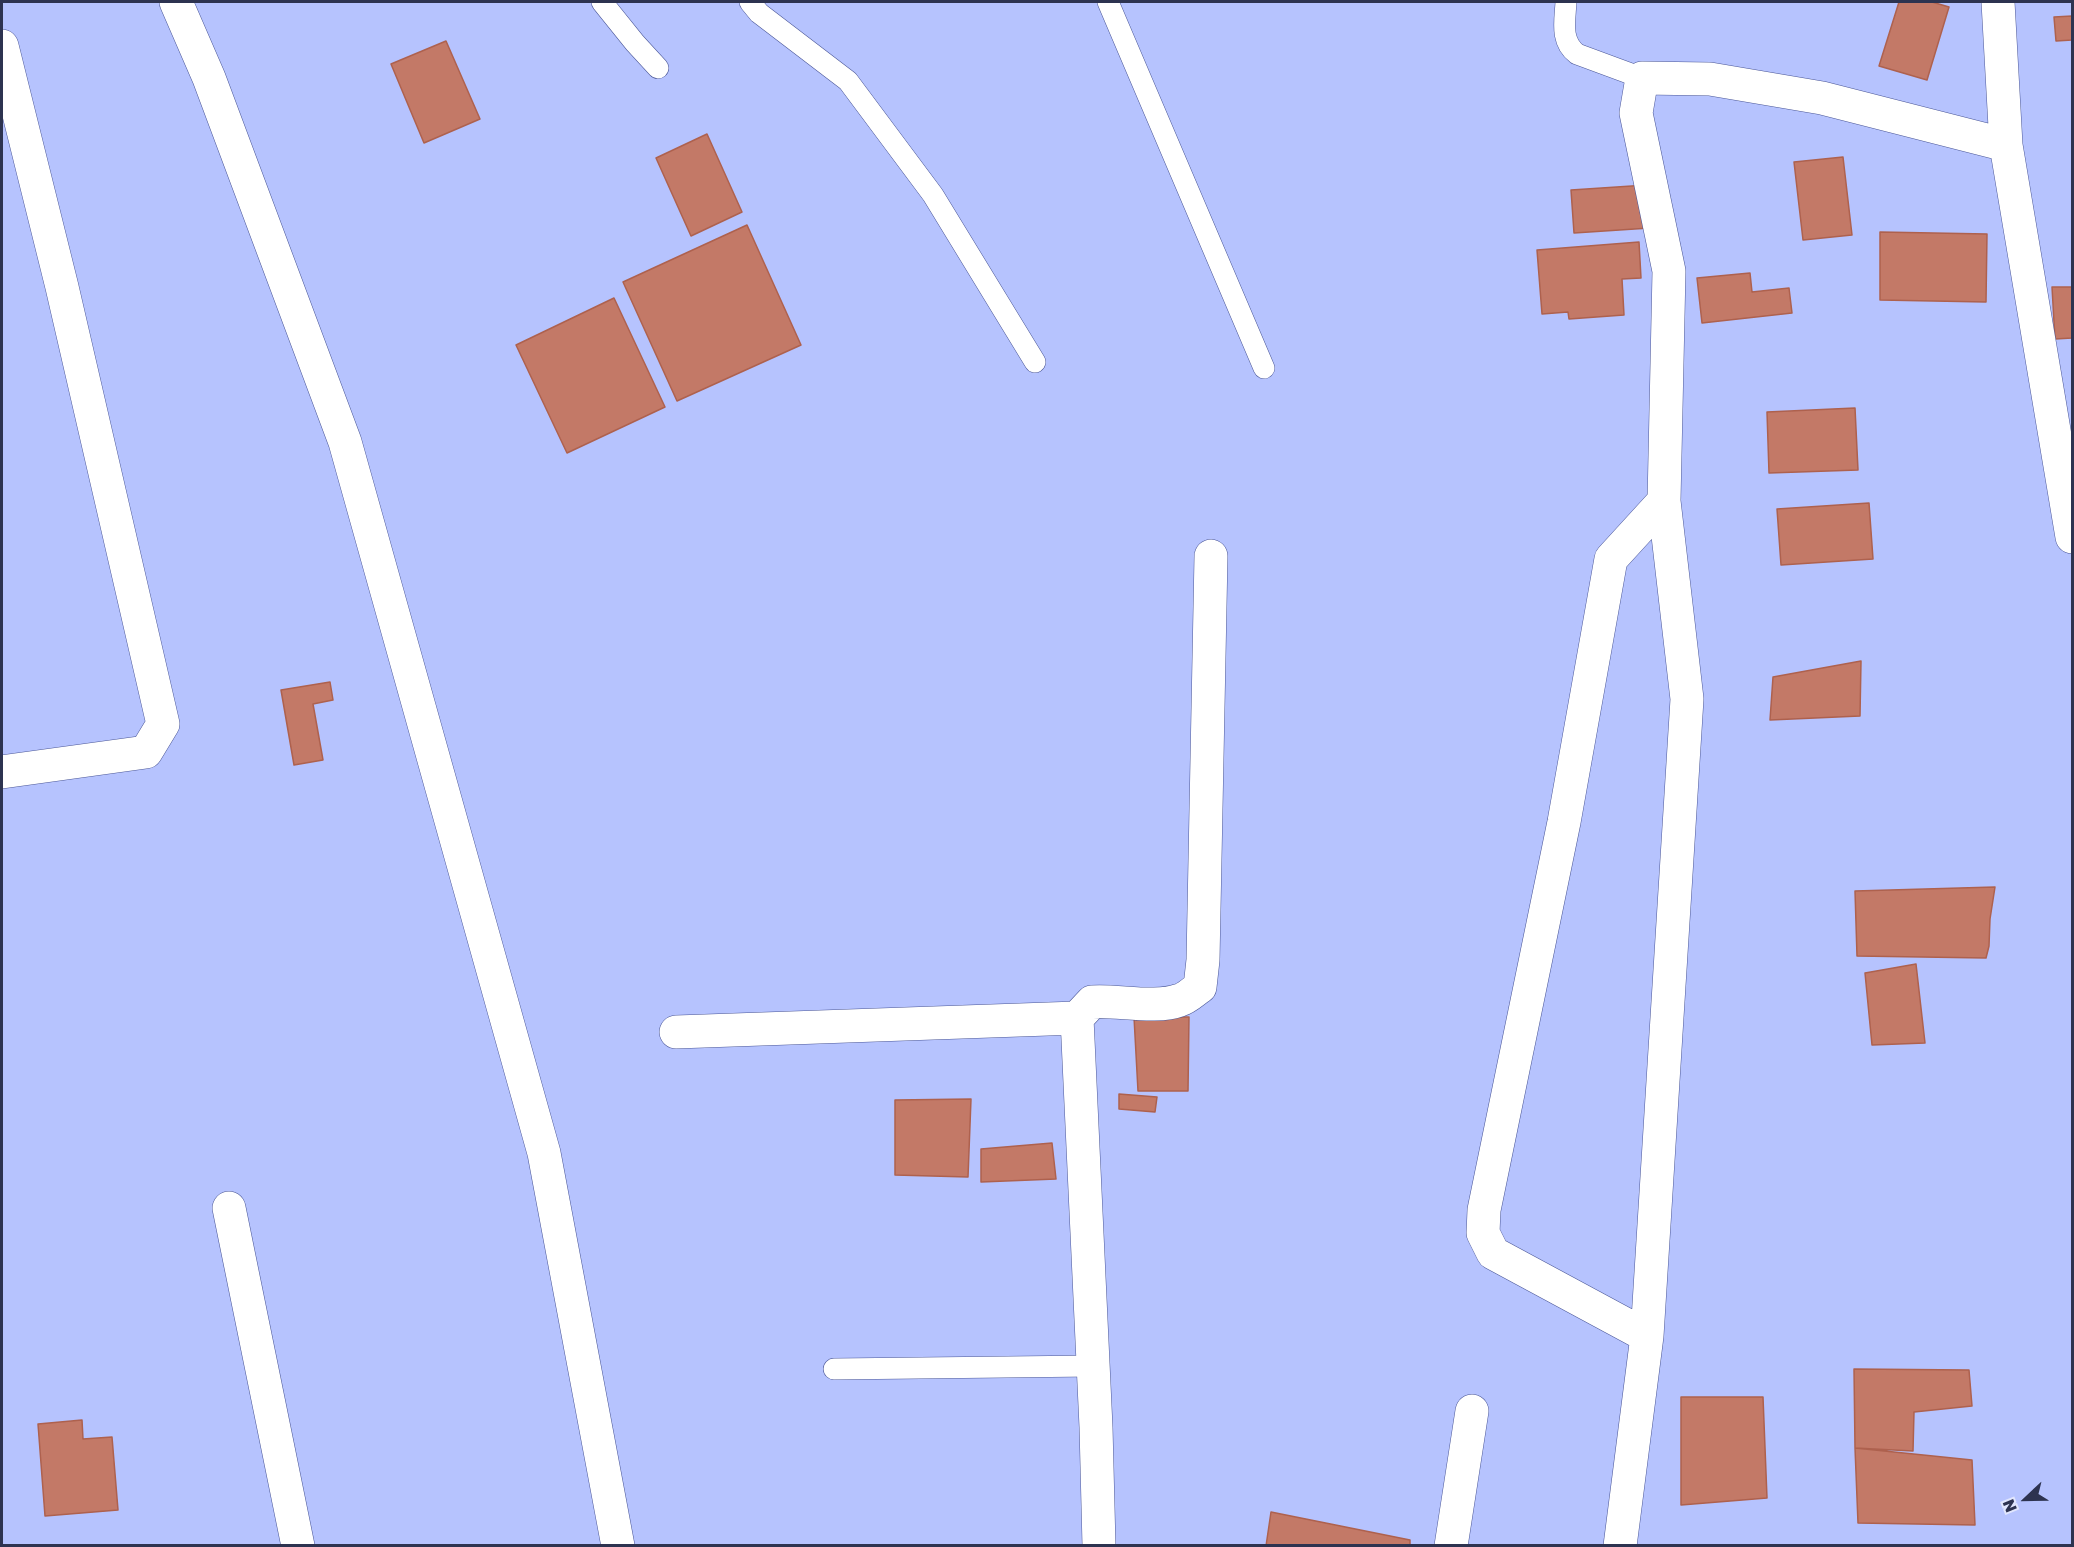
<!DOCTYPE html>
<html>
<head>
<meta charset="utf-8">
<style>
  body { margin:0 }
  #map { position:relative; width:2074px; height:1547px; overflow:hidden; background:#b6c3fe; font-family:"Golos Text",sans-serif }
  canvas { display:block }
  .frame { position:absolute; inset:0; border:3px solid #2d3350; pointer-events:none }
  .north { position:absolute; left:1996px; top:1469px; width:60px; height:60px; -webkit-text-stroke:4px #e1e6fd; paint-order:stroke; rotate:248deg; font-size:16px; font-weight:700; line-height:24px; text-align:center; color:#2d3350 }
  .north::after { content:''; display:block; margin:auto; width:21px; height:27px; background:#2d3350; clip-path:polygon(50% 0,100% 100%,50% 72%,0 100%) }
</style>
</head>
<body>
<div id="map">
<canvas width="2074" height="1547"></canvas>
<div class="frame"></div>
<div class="north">N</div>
</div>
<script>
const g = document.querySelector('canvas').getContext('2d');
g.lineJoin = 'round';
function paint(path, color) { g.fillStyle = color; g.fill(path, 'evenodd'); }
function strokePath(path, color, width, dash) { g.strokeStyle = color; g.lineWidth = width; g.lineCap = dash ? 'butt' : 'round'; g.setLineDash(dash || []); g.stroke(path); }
const building = new Path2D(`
  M1899,2H1932L1949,7L1927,80L1879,66Z
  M2072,16V40L2056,41L2054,17Z
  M446,41L480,119L424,143L391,64Z
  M707,134L742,212L691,236L656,158Z
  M1843,157L1852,235L1803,240L1794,162Z
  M1647,185L1650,228L1574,233L1571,190Z
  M747,225L801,345L677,401L623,282Z
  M1880,232L1987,234L1986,302L1880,300Z
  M1639,242L1641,278L1622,279L1624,315L1569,319L1568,312L1542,314L1537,250Z
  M1750,273L1752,292L1789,288L1792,313L1702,323L1697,278Z
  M2052,287H2072V338L2055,339Z
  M614,298L665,407L567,453L516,345Z
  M1855,408L1858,470L1769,473L1767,412Z
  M1869,503L1873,559L1781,565L1777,509Z
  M1861,661L1860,716L1770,720L1773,677Z
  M330,682L333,700L313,704L323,760L294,765L281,690Z
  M1995,887L1990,919L1989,946L1986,958L1857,956L1855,891Z
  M1916,964L1925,1043L1872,1045L1865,973Z
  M1134,1017H1189L1188,1091H1138Z
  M1119,1094L1157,1097L1155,1112L1119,1109Z
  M971,1099L968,1177L895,1175V1100Z
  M1052,1143L1056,1179L981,1182V1149Z
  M1854,1369L1969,1370L1972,1406L1914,1412L1913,1451L1855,1448Z
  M1681,1397H1763L1767,1498L1681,1505Z
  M82,1420L83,1439L112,1437L118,1510L45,1516L38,1424Z
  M1855,1448L1972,1460L1975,1525L1858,1523Z
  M1271,1512L1410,1540V1546H1266Z`);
paint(building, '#c37967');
strokePath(building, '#ae614e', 1.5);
const lane = new Path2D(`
  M602,2L635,43L658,68
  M750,2L759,13L848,81L933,195L1035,362
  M1108,2L1264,368
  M1566,2C1565,21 1560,41 1577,54L1642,78
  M834,1369L1093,1366`);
const street = new Path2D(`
  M176,2L209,78L345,442L544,1153L618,1546
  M1998,2L2006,145L2072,537
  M2,46L62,287L163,724L146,752L2,772
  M676,1032L1077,1018
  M229,1208L298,1546
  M1647,1336L1493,1253L1483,1233L1484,1210L1564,822L1611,559L1664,501
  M1099,1546L1096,1427L1077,1018L1092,1002C1118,1000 1156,1009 1180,1000C1187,998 1194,991 1200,987L1203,960L1211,556
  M1451,1546L1472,1411
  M1620,1546L1647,1336L1687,699L1664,501L1669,271L1636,113L1642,78L1710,79L1822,98L2006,145`);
strokePath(lane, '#4b5797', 22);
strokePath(street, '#4b5797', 34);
strokePath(lane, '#fff', 21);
strokePath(street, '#fff', 33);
</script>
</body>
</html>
